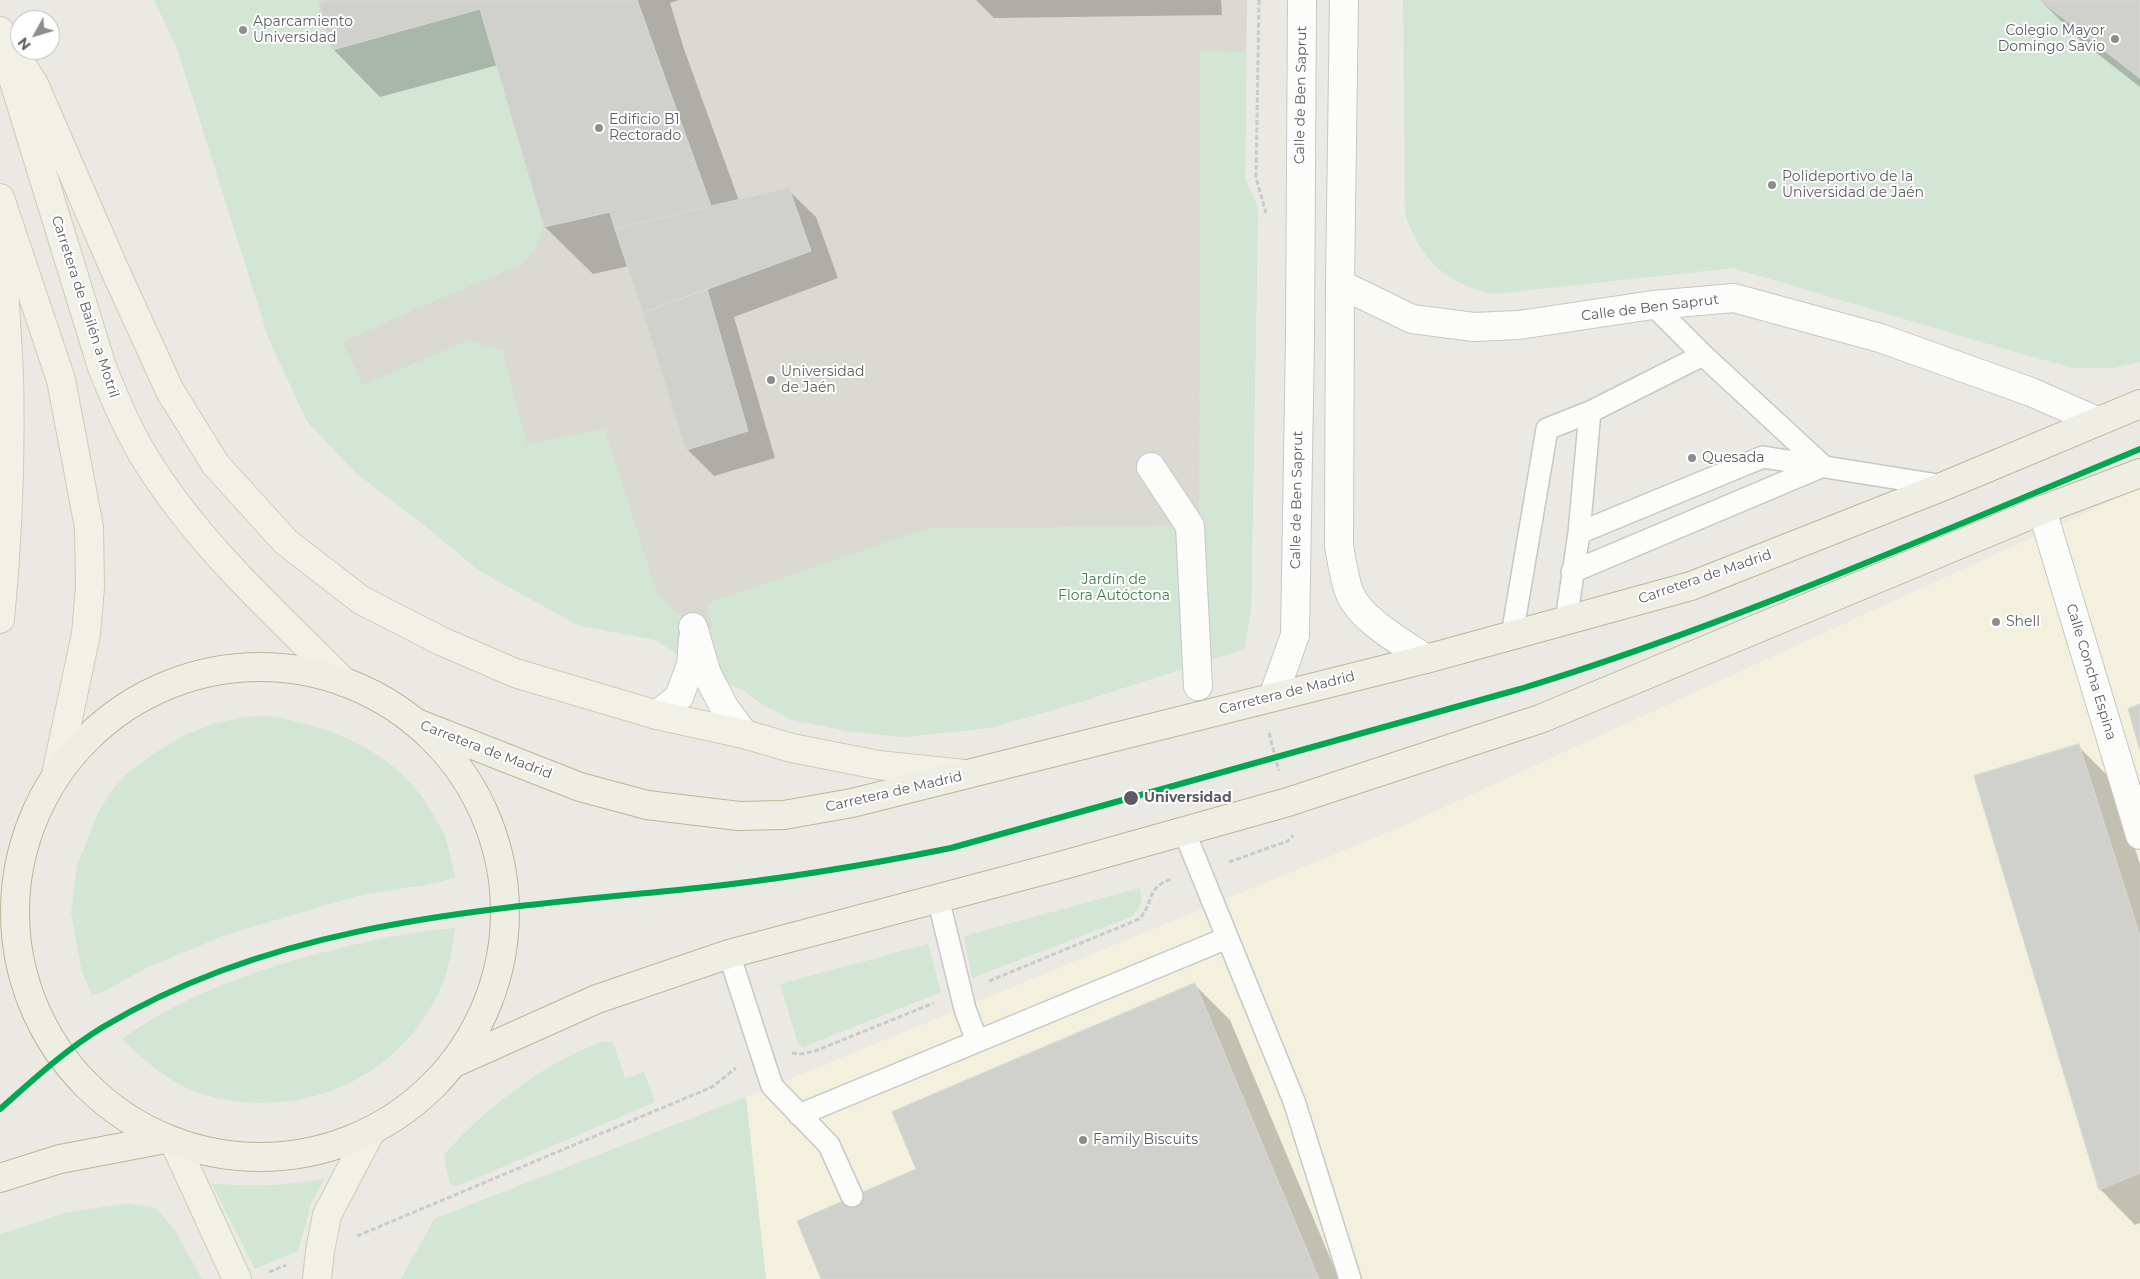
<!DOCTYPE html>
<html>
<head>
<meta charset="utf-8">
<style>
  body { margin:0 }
  #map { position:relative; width:2140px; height:1279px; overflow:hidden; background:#eae9e4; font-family:Montserrat,sans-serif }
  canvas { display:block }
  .north { position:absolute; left:10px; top:10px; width:50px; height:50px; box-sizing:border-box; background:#fff; border:1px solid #bdbec0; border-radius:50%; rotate:231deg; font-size:14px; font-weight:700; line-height:20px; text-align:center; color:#5a5c61 }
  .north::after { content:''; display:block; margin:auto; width:18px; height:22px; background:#8c8d8f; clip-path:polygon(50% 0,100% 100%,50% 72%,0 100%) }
</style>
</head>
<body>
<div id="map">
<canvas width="2140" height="1279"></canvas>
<div class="north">N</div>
</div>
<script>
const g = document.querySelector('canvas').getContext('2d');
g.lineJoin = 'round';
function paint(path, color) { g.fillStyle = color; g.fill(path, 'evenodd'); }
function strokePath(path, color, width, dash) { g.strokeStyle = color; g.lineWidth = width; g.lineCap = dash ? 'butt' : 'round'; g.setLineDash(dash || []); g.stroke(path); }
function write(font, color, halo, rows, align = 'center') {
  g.font = font + ' Montserrat,sans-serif'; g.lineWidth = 4; g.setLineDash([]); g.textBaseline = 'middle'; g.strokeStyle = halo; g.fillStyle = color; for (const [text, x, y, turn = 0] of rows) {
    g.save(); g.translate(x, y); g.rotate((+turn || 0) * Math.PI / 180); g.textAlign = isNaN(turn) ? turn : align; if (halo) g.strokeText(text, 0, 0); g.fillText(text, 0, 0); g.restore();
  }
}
paint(new Path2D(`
  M2140,488V1279H766L746,1097L1403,826Z`), '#f3f1de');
paint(new Path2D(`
  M154,0H1247L1245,179L1258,208L1251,610L1244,649L1070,705L988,728L902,737L849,731L792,720L760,703L745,691L707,674L656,640L578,625L480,571L418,520L356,473L307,421L176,45Z`), '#dad9d2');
paint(new Path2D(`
  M154,0H318L332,50L480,9L544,227L536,248L523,264L418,308L343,342L363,385L469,340L503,351L527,444L605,429L658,596L693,627L703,630L713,629L706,604L928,528L1199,526L1200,51L1246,52L1245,179L1258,208L1251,610L1244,649L1070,705L988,728L902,737L849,731L792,720L760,703L745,691L707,674L656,640L578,625L480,571L418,520L356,473L307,421L269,340L176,45Z
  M1403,0H2140V362L2114,368H2074L2022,354L1733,268L1494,294C1447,285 1419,259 1405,213Z
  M269,716C335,727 401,754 434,816C438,824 444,832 446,840C450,852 452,865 455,878L426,885L364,894L228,934L146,968L103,992L92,995L82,972L71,913L77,866L99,811L111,792L127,773L158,751L185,735L216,723L246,717Z
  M1140,888C1143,902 1141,907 1131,917L972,978L964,936Z
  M455,928C452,948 449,968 441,987C405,1070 318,1115 229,1100C219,1098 206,1096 196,1092C169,1082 142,1059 122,1039C178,998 243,975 309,956C358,943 405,932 455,928Z
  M928,944L941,992L803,1047L798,1044L780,984Z
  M602,1042H613L625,1079L644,1072L655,1102L458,1186L450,1185L444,1155C485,1108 542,1064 602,1042Z
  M746,1097L766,1279H401L434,1219Z
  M325,1178L311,1203L298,1251L255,1269L212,1184C251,1186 287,1187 325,1178Z
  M128,1203L156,1208L176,1232L202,1279H0V1234L65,1213Z`), '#d3e5d4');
paint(new Path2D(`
  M333,0H679L670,3L684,49L739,201L788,190L816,217L838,278L734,317L775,458L714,476L687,449L629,266L593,274L545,227L498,65L380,97L333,49Z
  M976,0H1221L1222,15L994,18Z
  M2040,0H2140V87L2080,40Z
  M2078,746L2113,781L2140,864V1223L2135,1225L2101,1190L1975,777Z
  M1195,985L1230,1020L1339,1279H823L917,1170Z`), '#0003');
const building = new Path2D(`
  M329,0H637L711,206L615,229L610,212L544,227L480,9L332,50L319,3Z
  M2040,0H2140V78Z
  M789,188L811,251L643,313L615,229Z
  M707,289L748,431L686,450L643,313Z
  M2140,704V751L2128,709Z
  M2079,744L2140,936V1173L2099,1190L1974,776Z
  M1195,983L1319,1279H821L797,1221L916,1169L892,1112Z`);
paint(building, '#d0d0cd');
strokePath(building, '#d9d8d4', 1);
const service = new Path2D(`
  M1579,533L1590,412L1703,355
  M1572,572L1823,466L1703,355L1653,305
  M1566,621L1579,533L1763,457L1944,486
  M1512,635L1547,429L1590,412
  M1184,831L1294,1101L1350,1279
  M938,898L965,1009L977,1041
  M729,954L772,1086L829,1145L852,1196
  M799,1115L1227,938`);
const pedestrian = new Path2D(`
  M1151,467L1190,526L1198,686`);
const minor = new Path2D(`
  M1340,284L1412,319L1474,327L1519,325L1653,305L1734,298L1880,338L2031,392L2097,421
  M2042,510L2140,835
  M693,627L707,674L724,707L744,734
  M657,715L679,697L691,665L693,639`);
const tertiary = new Path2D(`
  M1344,0L1340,284L1339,546C1342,562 1344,579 1350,594C1362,621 1402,642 1426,659
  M1273,697L1295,635L1300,338L1302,0`);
const primary = new Path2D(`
  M0,31L34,84L113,266L170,391L216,465L286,542L361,600L441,641L515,673L657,715L744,734L792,748L878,765L964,774
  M7,59L102,367C115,400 129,433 148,463C201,547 274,612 344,682
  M0,198L61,380L89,527L90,587L86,634L56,775
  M0,619C8,538 11,457 9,376C7,326 2,277 2,227
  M175,1144L237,1279
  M317,1279L320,1251L327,1215L371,1131`);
const trunk = new Path2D(`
  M15 912a245 245 0 1 1 490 0a245 245 0 1 1-490 0Z
  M414,722L580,787L647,805L739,816L784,815L852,803L1426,659L1691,586L1944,486L2140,404
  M454,1063L597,999L729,954L1060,866L1288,802L1540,719L2042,510L2140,473
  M0,1178L60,1159L165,1139`);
strokePath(service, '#c7c7c6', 24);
strokePath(pedestrian, '#c7c7c6', 30);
strokePath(minor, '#c7c7c6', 30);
strokePath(tertiary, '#c7c7c6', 30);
strokePath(primary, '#cfccb5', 30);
strokePath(trunk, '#bdb695', 30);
strokePath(new Path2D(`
  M1259,0L1256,178L1266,213
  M1269,733L1279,771
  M1229,862L1288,841L1293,835
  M989,981L1139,919C1156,901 1144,888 1172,879
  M792,1053L801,1054L815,1051L934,1003
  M357,1236L712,1087L736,1068
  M269,1272L286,1265`), '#c7cbc9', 3, [5, 2.5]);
strokePath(service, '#fcfcfb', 21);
strokePath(pedestrian, '#fcfcfb', 28);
strokePath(minor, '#fcfcfb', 28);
strokePath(tertiary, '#fcfcfb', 28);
strokePath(primary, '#f1f1e7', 28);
strokePath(trunk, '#efeee4', 28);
strokePath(new Path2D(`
  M0,1109C33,1080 65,1050 103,1027C283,919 494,909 697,888C782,879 867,865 951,848L1520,689C1732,624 1935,534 2140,449`), '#00a651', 6);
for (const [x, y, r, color] of [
  [243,30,5,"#8c8d8f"],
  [2115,39,5,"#8c8d8f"],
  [599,128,5,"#8c8d8f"],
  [1772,185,5,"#8c8d8f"],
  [771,380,5,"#8c8d8f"],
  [1692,458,5,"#8c8d8f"],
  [1996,622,5,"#8c8d8f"],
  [1131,798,8,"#5a5c61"],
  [1083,1140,5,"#8c8d8f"]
]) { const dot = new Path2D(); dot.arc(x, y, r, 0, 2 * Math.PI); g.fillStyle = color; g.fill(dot); strokePath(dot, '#fff', 2); }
write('14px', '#5a5c61', '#fff', [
  ["Aparcamiento",253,22],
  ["Universidad",253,38],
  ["Colegio Mayor",2105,31,"right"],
  ["Domingo Savio",2105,47,"right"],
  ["Edificio B1",609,120],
  ["Rectorado",609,136],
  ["Polideportivo de la",1782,177],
  ["Universidad de Jaén",1782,193],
  ["Universidad",781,372],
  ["de Jaén",781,388],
  ["Quesada",1702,458],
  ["Shell",2006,622],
  ["Family Biscuits",1093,1140]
], 'left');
write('14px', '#5a5c61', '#fff', [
  ["Calle de Ben Saprut",1301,95,-89],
  ["Carretera de Bailén a Motril",85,307,72],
  ["Calle de Ben Saprut",1650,308,-7],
  ["Calle de Ben Saprut",1297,500,-89],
  ["Carretera de Madrid",1705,577,-19],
  ["Calle Concha Espina",2091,672,73],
  ["Carretera de Madrid",1287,693,-14],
  ["Carretera de Madrid",486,750,21],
  ["Carretera de Madrid",894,792,-13]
]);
write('14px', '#3d7e4a', '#fff', [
  ["Jardín de",1114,580],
  ["Flora Autóctona",1114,596]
]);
write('bold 14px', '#5a5c61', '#fff', [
  ["Universidad",1144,798]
], 'left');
</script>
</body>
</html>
